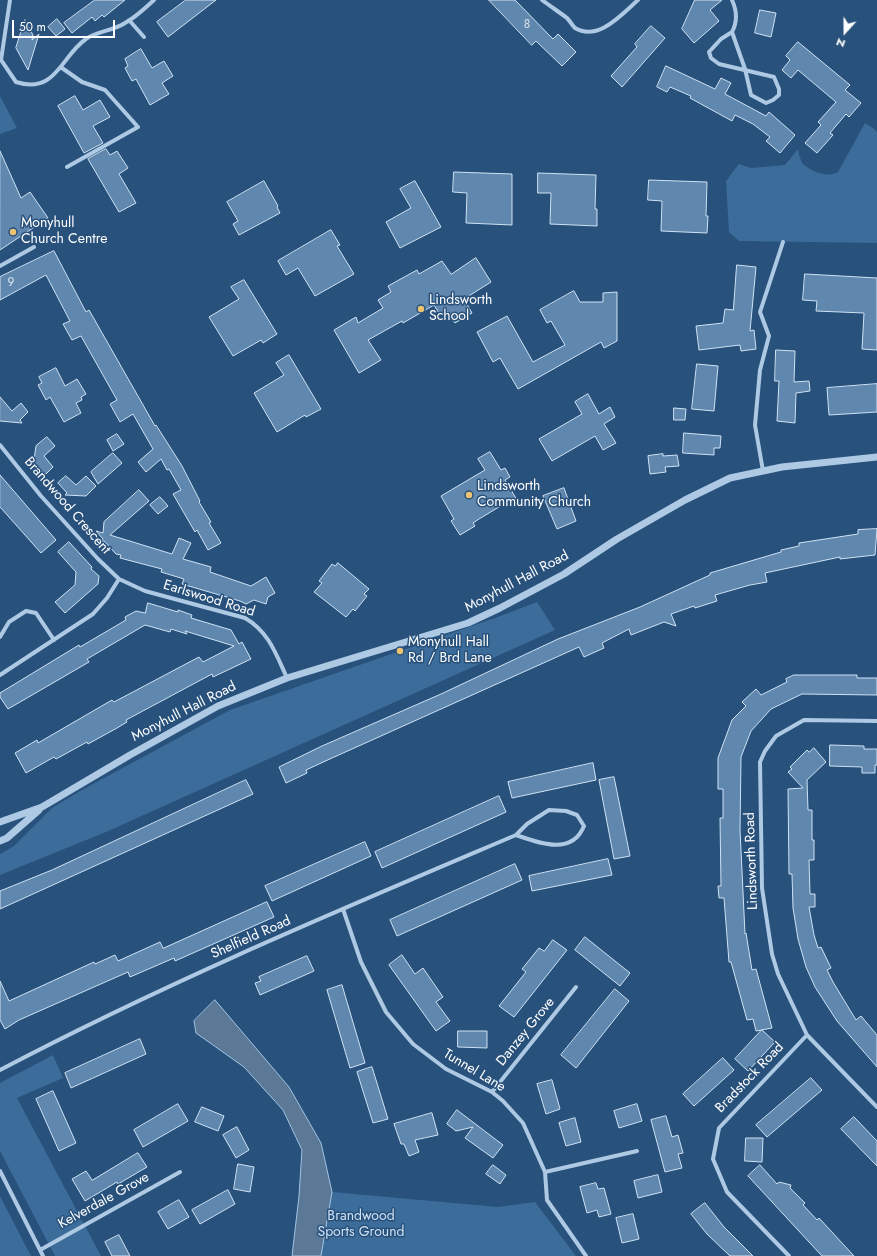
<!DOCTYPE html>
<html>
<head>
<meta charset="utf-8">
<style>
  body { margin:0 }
  #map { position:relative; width:877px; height:1256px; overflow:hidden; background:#28517c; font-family:Jost,sans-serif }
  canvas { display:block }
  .north { position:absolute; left:825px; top:12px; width:40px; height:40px; -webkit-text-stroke:3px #28517c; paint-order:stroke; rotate:201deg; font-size:11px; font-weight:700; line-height:16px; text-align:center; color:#fff }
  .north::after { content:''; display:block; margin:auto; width:14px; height:18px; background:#fff; clip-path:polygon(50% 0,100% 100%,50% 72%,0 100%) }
  .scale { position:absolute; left:12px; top:20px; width:103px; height:18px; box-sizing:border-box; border:2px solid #fff; border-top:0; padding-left:5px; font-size:12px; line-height:14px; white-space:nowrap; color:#fff; -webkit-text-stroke:3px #28517c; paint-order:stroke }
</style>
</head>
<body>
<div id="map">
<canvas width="877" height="1256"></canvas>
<div class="north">N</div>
<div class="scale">50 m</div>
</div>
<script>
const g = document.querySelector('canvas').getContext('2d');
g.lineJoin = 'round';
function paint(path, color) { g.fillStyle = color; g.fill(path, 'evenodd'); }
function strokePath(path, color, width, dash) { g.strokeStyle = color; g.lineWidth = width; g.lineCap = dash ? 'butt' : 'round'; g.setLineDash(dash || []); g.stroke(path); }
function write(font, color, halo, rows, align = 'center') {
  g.font = font + ' Jost,sans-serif'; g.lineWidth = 3; g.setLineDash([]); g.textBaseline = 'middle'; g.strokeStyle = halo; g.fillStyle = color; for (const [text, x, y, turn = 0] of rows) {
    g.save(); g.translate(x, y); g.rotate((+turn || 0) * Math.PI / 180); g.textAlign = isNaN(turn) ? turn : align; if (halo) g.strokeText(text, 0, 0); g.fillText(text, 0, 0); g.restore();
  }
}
paint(new Path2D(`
  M0,96L17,128L0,134Z
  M865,123L873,128L877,132V243L739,241L729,232L726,181L739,164L751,168L785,165L798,149C799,153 800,160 803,164C812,172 827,178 838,172Z
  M537,602L555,630L106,832L0,875V854L14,846L52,808L82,790L230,710L495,618Z
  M53,1055L63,1078L17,1098L101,1256H55L0,1151V1083Z
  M332,1192L498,1207L535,1202L576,1256H321Z
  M0,1196L31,1256H0Z`), '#3c6c99');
const water = new Path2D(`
  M215,1000L289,1087L321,1143L332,1192L321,1256H292L299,1196L302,1150L283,1110L244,1067L196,1033L194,1021Z`);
paint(water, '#5b7997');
strokePath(water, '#a2c4e4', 1);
const building = new Path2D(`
  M95,0H125L104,17L102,15L95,21L92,17L72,33L64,23Z
  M186,0H216L168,37L157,22Z
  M489,0H515L553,39L558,34L576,52L562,66L536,41L532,45Z
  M695,0H722L710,10L719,21L694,43L682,29Z
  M760,10L776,13L771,37L755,33Z
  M57,19L65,29L56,36L48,27Z
  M25,20L33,35L32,40L39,34L28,70L16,48Z
  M651,26L665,38L622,87L611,76L637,47L635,44Z
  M798,42L850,85L845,90L861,103L849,117L846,114L830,133L833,135L817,153L805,143L821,125L818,122L836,102L798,70L791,78L782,70L790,60L786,56Z
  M141,49L152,68L164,61L173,76L162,83L169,94L150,105L136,79L132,81L125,68L128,66L125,59Z
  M666,66L715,89L721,78L731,83L725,94L766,116L769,112L795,135L780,153L766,141L770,137L753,124L735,115L732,121L690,98L691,96L670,87L667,92L657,87Z
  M75,96L83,110L100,100L110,117L93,126L103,143L84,153L58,106Z
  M106,149L110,155L117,151L128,168L119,174L136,203L119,212L88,159Z
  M0,151L21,198L30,192L48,218L0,250Z
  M454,172L512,174V225L466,223L467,193L453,192Z
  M538,173L596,175L595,209H597V226L550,224L551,193H538Z
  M649,180L707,182L706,216H708L707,233L661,231L662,201L648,200Z
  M264,181L278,206L277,207L280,213L239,235L233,224L238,221L227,202Z
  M415,181L441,227L400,248L386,222L411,208L400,189Z
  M331,230L340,245L337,246L354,274L315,296L298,268L286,275L278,261Z
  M54,251L86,312L89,310L155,426L156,425L182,466L200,501L199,502L211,522L209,523L221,543L208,550L197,530L195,532L173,494L181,490L169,469L167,470L161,459L146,472L138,462L153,449L133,414L120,422L110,404L117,400L81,336L72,340L63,324L70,321L46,275L0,300V277Z
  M476,258L491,282L464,299L472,313L455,323L447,311L440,315L434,305L403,323L402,321L368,340L381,360L359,373L334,330L356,317L358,323L383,308L378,300L391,292L388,286L417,270L419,274L442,261L451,274Z
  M737,265L756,267L750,331L754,330L756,349L741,351L740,345L699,350L696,326L723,323L725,309L733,310Z
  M805,274L877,278V350L862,349L864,313L816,311L817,301L803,300Z
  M244,280L277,334L263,343L261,340L233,356L209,317L239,299L231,287Z
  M574,291L580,302H603V293L617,292V341L604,348L601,342L518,389L500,358L493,362L477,332L507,316L533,362L565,345L551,321L547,323L540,310Z
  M776,350L795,351L794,382L809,381L810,391L796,393L795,423L777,421L779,381H775Z
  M289,355L321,409L306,417L305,415L277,432L254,393L284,375L276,363Z
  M697,364L718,366L714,411L692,409Z
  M56,368L65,386L77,379L86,394L81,397L82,400L76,403L81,413L64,422L50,397L46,400L38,385L42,383L39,377Z
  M877,384V412L829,415L827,388Z
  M588,394L599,414L610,407L615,417L604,424L616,443L603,450L595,436L552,461L539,439L582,414L575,402Z
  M0,397L12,411L21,403L28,412L20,420L22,423L0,421Z
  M674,408L686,409L685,420H674Z
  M684,433L721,436L720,448H714V455L683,453Z
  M117,434L124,444L113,451L107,440Z
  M47,437L55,446L44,456L53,467L45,475L35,465L33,467L36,446Z
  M490,452L501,470L505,468L510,477L505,480L517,500L506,507L504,504L479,519L473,523L475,526L460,535L451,521L454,519L441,496L485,470L478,459Z
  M113,453L122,463L98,484L91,472Z
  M663,454V456L677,455L679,466L665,467L666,472L650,474L648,456Z
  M0,475L56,540L41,553L0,507Z
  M66,476L76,485L86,476L96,486L86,496L65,495L67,493L58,483Z
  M564,488L576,521L557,529L543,496Z
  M139,490L149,501L110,535L172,554L179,538L191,543L183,559L211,567L210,572L251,586L266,577L275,593L268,597L266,604L254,600L246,604L240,601L182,584L184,579L161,572L162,569L120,558L121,555L116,554L104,541L102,542L103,539L96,531L103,533L104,522Z
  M160,497L168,506L158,514L150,505Z
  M877,529L875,555L840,559V557L765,573L767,582L750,585L715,595L717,601L695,608L694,606L671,614L676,626L664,622L631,635L629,629L602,643L604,648L584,657L579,647L332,758L306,770L307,773L286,783L279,767L322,746L441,694L558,639L640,607L710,575V573L781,552V550L799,546V543L858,534V530Z
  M69,542L92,567L91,569L99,576L98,584L65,613L55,602L75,585L76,572L58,552Z
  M338,563L369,589L364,594L367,596L355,611L353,609L346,617L314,592L322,583L319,581L332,564L335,566Z
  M148,603L178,612V610L192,615L191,618L231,630L239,644L242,642L251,659L213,677L212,674L126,720L127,722L117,728L88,744L87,742L56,759L54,757L26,773L15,753L37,740L38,743L112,700L114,702L199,657L203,662L234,646L185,631L187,634L171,629L170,632L145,625L87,659L89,662L8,709L0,697V693L79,645L80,647L126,620L125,617L136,611L145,613Z
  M794,675H857V678H877V695L802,694L771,709L751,731L741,757L740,830L745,934L746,933L752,970L756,969L772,1028L756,1031L753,1019L747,1020L731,962H729L724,898H719L718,886H721L720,818H723V789H718V758L732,720L746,706L742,702L756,689L761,695L787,682L786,679Z
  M830,745L864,746V749H877V765H875V773H862V767L830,766Z
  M814,748L826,762L807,780L808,810H812V840H814V860H809L810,894H815V907H809L814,935L818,948L821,947L831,968L827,970L833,982L856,1020L861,1016L877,1035V1067L837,1021L815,987L806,967L798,939L793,908L792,874H789L788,789L803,788L788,772L792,769L790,767L807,750L809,752Z
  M593,763L596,780L512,798L508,782Z
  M614,777L630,856L614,859L599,780Z
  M246,780L253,794L0,909V891L52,870Z
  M499,796L506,812L382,868L375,852Z
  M365,842L371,856L272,901L265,886Z
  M608,859L612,875L532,891L529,876Z
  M515,864L522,880L397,936L390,920Z
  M267,902L274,917L175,961L174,958L130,977L128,972L19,1020L5,1029L0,1020V981L9,1001L94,962L95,964L115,955L118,961L160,942L163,948Z
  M585,937L630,973L620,986L575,950Z
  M553,940L567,950L514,1017L499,1006L526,972L522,969L539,948L544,951Z
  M402,955L415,974L423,968L443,997L436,1002L450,1021L436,1031L389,965Z
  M307,956L314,971L260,995L255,983L261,981L259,977Z
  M342,985L365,1063L350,1068L327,990Z
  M615,989L629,1001L576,1068L561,1055Z
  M762,1030L775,1042L748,1071L735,1059Z
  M458,1031H487V1048L458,1047Z
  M140,1039L146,1054L71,1088L65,1073Z
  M723,1058L734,1070L694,1106L683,1094Z
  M372,1067L388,1119L373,1123L357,1072Z
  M811,1078L822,1090L767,1137L756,1125Z
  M552,1080L560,1109L546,1114L537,1084Z
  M53,1091L76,1143L59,1151L36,1099Z
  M178,1104L188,1121L143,1147L134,1130Z
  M637,1104L642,1121L619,1128L614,1111Z
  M202,1107L224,1116L218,1131L195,1122Z
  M457,1110L503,1145L493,1158L465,1138L473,1127L456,1131L447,1124Z
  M432,1113L438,1135L415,1140L419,1152L409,1156L404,1144H401L394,1124Z
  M666,1116L672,1137L678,1135L683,1153L678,1154L682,1168L665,1172L651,1120Z
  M854,1117L877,1141V1166L841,1129Z
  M575,1118L581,1142L566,1146L559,1123Z
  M237,1127L249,1150L236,1158L223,1135Z
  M746,1138H763L762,1162L745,1161Z
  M138,1153L147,1167L118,1184L117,1182L85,1201L72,1179L86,1171L92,1180Z
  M238,1164L254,1167L250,1192L234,1189Z
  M493,1165L506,1175L500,1184L486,1174Z
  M760,1165L777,1184L779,1182L791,1185L790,1188L805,1203L803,1205L817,1220L819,1218L854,1256H822L748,1176Z
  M658,1175L662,1192L638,1198L634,1181Z
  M596,1183L598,1189L604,1188L611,1214L599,1217L597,1210L587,1213L580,1187Z
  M228,1190L235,1204L200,1224L192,1210Z
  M179,1200L189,1217L168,1229L158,1212Z
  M705,1203L724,1227L753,1256H730L707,1234L691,1214Z
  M633,1214L639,1239L622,1243L616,1218Z
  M119,1235L130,1256H112L105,1242Z`);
paint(building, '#6087ad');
strokePath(building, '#cfe2f4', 1);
strokePath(new Path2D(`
  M542,0C550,6 559,12 567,18C570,21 572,25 575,28C598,42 622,14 638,0
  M732,0C737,11 738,21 732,32L745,69L751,95L766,103L773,100L779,95V89L774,77L719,64L711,58L709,52L721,39L732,32
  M129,20L144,37
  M1,60L16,82C56,95 61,56 86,39C97,31 113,31 125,23C136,17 145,8 154,0
  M1,60L10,0
  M62,68L82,82L105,90L138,127L67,167
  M0,266L34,247
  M0,445L41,496L98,559L119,579L145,591L245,618C269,632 276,654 287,678
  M763,471L755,425L760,370L769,336L760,312L783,242
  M0,637L9,622L26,611L36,613L54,640
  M0,675L93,614L107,598L119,579
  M877,721L804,720L776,736L765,751L760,762L762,888L772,954L778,974L807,1035L877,1107
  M343,909L361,962L386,1012L413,1044L446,1069L492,1092L503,1101L523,1123L545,1172L547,1200L586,1256
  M0,1070C167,982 342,909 516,835C539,843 572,856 584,826L577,815L566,811L549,810L527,824L516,835
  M492,1092L576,987
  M0,1171L43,1256
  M545,1172L637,1151
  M40,1250L180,1172
  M789,1256L727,1192L713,1159L719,1128L807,1035`), '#adc9e4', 4);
strokePath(new Path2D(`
  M0,822L42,807L130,755L218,706L287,678L468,623L500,608L564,574L617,539L685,500L730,478L782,467L877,457
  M0,841L7,838L39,810`), '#adc9e4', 7);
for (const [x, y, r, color] of [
  [13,232,4,"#ecc273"],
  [421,309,4,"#ecc273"],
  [469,495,4,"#ecc273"],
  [400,651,4,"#ecc273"]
]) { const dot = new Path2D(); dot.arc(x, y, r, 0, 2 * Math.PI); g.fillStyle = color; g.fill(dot); strokePath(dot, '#28517c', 1.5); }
write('12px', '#d7e1ea', null, [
  ["8",527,25],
  ["9",11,283]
]);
write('14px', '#fff', '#28517c', [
  ["Monyhull",21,224],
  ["Church Centre",21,240],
  ["Lindsworth",429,301],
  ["School",429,317],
  ["Lindsworth",477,487],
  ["Community Church",477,503],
  ["Monyhull Hall",408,643],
  ["Rd / Brd Lane",408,659]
], 'left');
write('14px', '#fff', '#28517c', [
  ["Brandwood Crescent",67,506,49],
  ["Monyhull Hall Road",517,582,-28],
  ["Earlswood Road",209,599,17],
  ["Monyhull Hall Road",184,712,-27],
  ["Lindsworth Road",752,861,-92],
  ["Shelfield Road",251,938,-24],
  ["Danzey Grove",526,1032,-51],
  ["Tunnel Lane",474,1071,31],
  ["Bradstock Road",750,1078,-46],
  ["Kelverdale Grove",104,1201,-29]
]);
write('14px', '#cfe2f4', '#28517c', [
  ["Brandwood",361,1217],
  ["Sports Ground",361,1233]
]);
</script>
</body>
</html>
